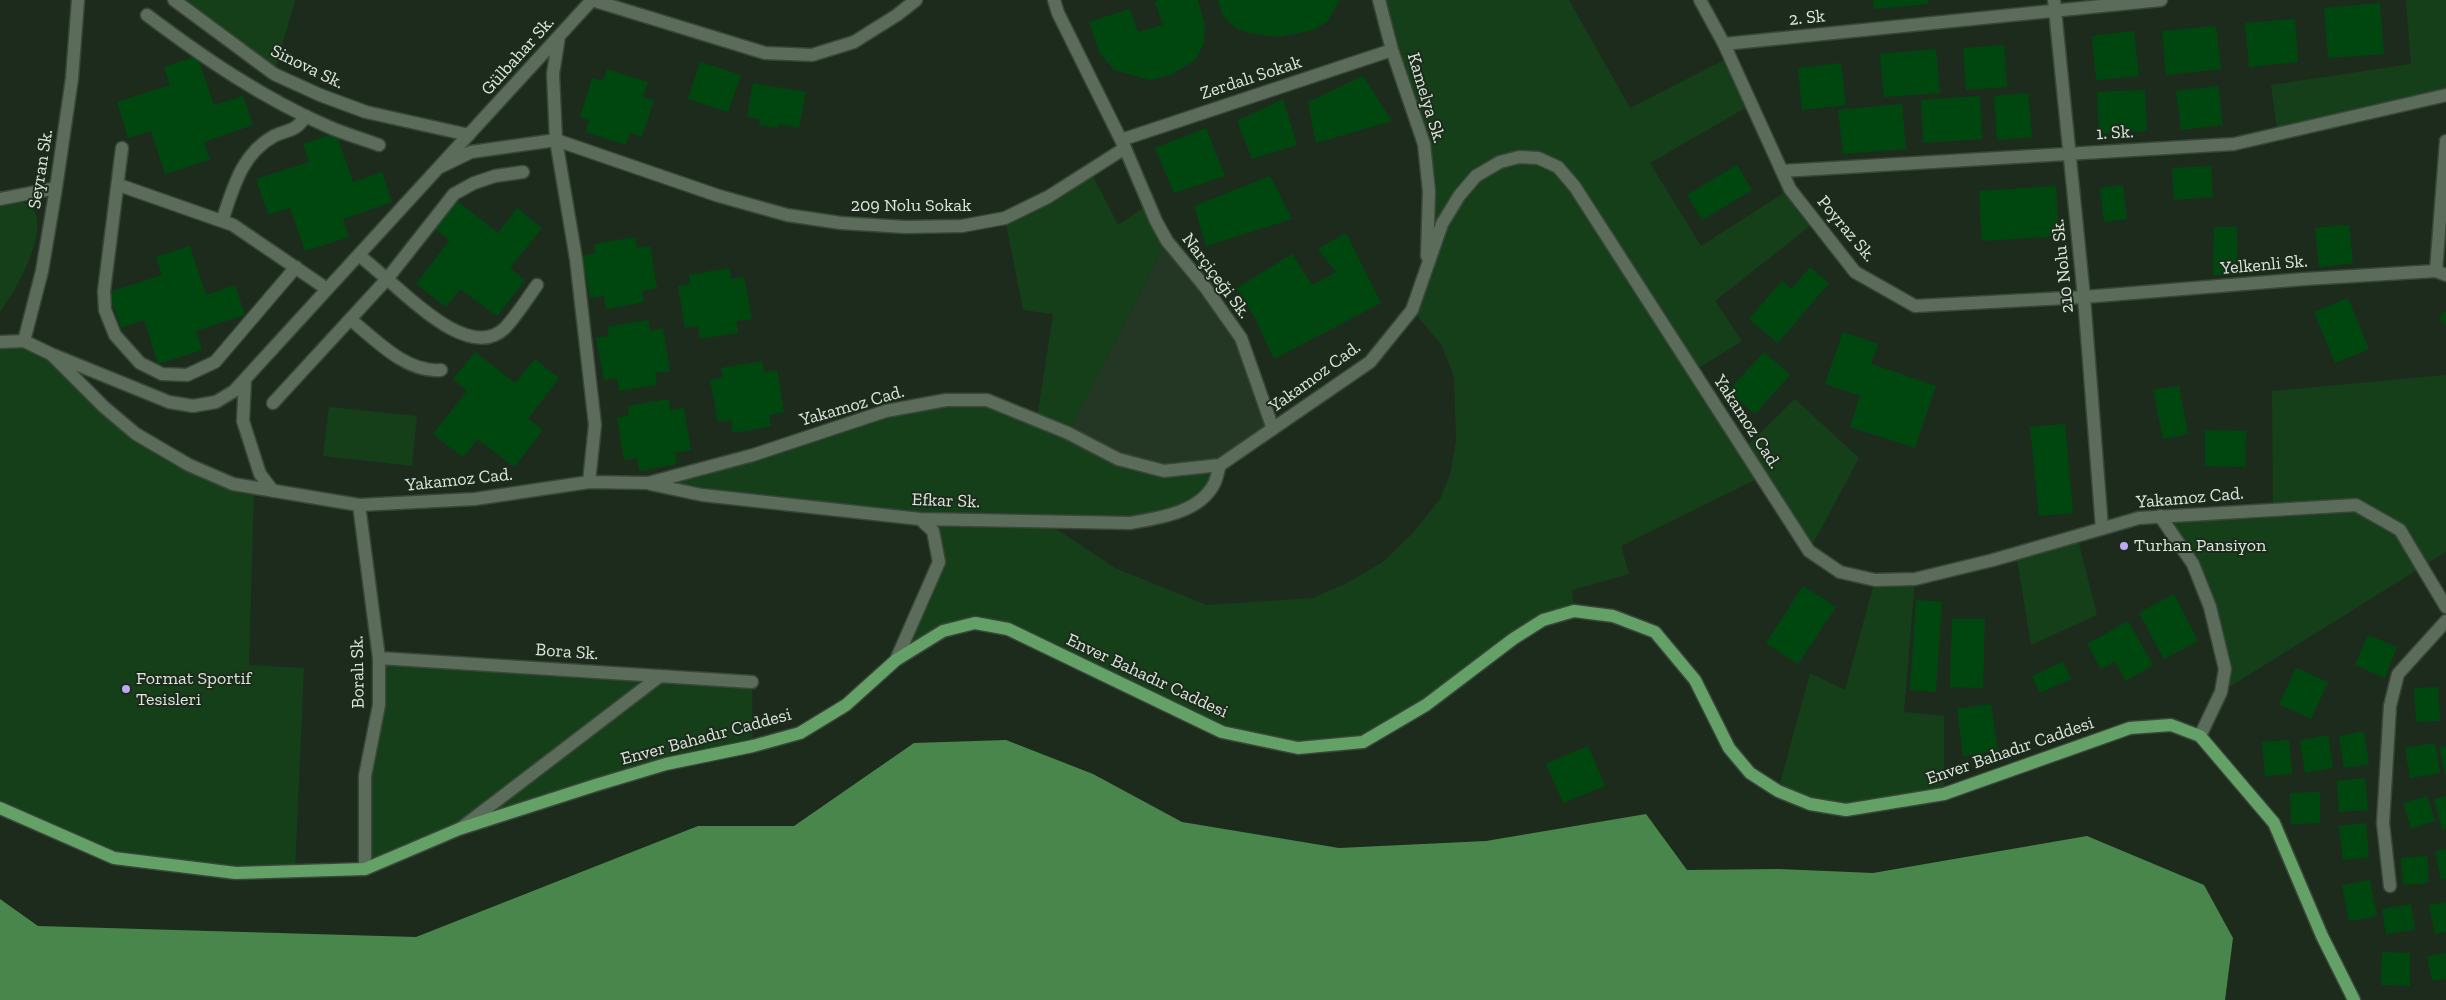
<!DOCTYPE html>
<html>
<head>
<meta charset="utf-8">
<style>
  body { margin:0 }
  canvas { display:block; background:#1c2b1c }
</style>
</head>
<body>
<canvas width="2446" height="1000"></canvas>
<script>
const g = document.querySelector('canvas').getContext('2d');
g.lineJoin = 'round';
function paint(path, color) { g.fillStyle = color; g.fill(path, 'evenodd'); }
function strokePath(path, color, width, dash) { g.strokeStyle = color; g.lineWidth = width; g.lineCap = dash ? 'butt' : 'round'; g.setLineDash(dash || []); g.stroke(path); }
function write(font, color, halo, rows, align = 'center') {
  g.font = font + ' "Zilla Slab",serif'; g.lineWidth = 4; g.setLineDash([]); g.textBaseline = 'middle'; g.strokeStyle = halo; g.fillStyle = color; for (const [text, x, y, turn = 0] of rows) {
    g.save(); g.translate(x, y); g.rotate((+turn || 0) * Math.PI / 180); g.textAlign = isNaN(turn) ? turn : align; if (halo) g.strokeText(text, 0, 0); g.fillText(text, 0, 0); g.restore();
  }
}
paint(new Path2D(`
  M1167,241L1227,316L1273,429L1220,465L1164,471L1068,433Z`), '#233724');
paint(new Path2D(`
  M174,0H295L274,74Z
  M1379,0H1569L1630,108L1730,57L1752,104L1650,163L1701,246L1790,189L1815,222L1715,301L1742,341L1694,371L1744,449L1795,399L1859,458L1809,551L1761,477L1621,546L1629,574L1572,590L1574,611L1543,620L1363,742L1298,748L1222,732L1008,629L975,623L943,631L896,660L938,547L920,519L648,483L886,411L987,400L1037,419L1053,314L1023,310L1005,218L1091,172L1118,225L1149,204L1167,241L1068,433L1164,471L1220,465L1213,485L1163,517L1046,522L1115,568L1207,605L1313,598L1349,582L1384,561L1413,533L1440,499L1450,475L1456,441L1454,376L1441,344L1412,310L1427,268L1424,144Z
  M2406,0H2446V95L2278,136L2271,85L2411,64Z
  M0,200C9,201 23,200 30,206C54,226 14,294 0,312Z
  M24,341L51,354L136,434L254,488L249,665L304,668L295,871L114,858L0,808V342Z
  M2446,375V552L2221,692L2225,669L2193,564L2160,516L2273,509L2272,391Z
  M329,407L417,416L412,466L323,456Z
  M2077,536L2097,615L2031,645L2016,553Z
  M1915,579L1904,712L1944,716V794L1846,810L1778,791L1810,673L1845,690L1875,580Z
  M379,658L752,682L753,746L596,785L365,869Z`), '#153f19');
paint(new Path2D(`
  M1006,740L1093,774L1182,822L1339,848L1486,841L1646,814L1687,870L1779,869L1873,873L2087,836L2204,885L2233,938L2225,1000H0V899L38,926L416,937L698,826H794L914,743Z`), '#48864c');
paint(new Path2D(`
  M1159,0H1198L1205,25L1204,43L1196,59L1171,75L1150,80L1114,70L1099,52L1089,22L1130,9L1138,32L1163,25L1155,2Z
  M1218,0H1340L1327,22L1313,30L1278,37L1249,33L1236,28L1223,16Z
  M1873,0H1928V4L1874,9Z
  M2380,3L2384,54L2328,58L2324,8Z
  M2295,19L2298,62L2249,67L2245,23Z
  M2216,26L2221,69L2166,75L2162,31Z
  M2134,31L2139,76L2096,80L2092,36Z
  M2004,45L2007,87L1966,90L1963,48Z
  M1936,49L1940,93L1884,97L1880,54Z
  M197,56L214,105L243,96L253,125L204,142L210,160L165,174L151,131L128,138L117,102L170,85L164,67Z
  M700,62L741,75L728,112L688,99Z
  M1841,63L1846,105L1802,110L1798,68Z
  M607,69L648,82L643,97L654,100L642,137L630,133L626,145L585,132L589,120L580,117L592,78L603,81Z
  M1363,76L1392,121L1316,143L1308,102Z
  M753,83L806,92L799,128L779,124L778,128L759,125L760,119L747,116Z
  M2218,86L2223,125L2181,130L2176,91Z
  M2145,90L2147,131L2099,134L2097,92Z
  M2028,93L2032,137L1997,140L1994,96Z
  M1980,96L1982,139L1923,143L1921,100Z
  M1283,99L1297,145L1252,159L1237,121Z
  M1902,104L1906,149L1843,154L1838,110Z
  M1206,128L1225,176L1174,193L1155,148Z
  M336,133L353,182L382,172L392,202L343,219L349,237L305,251L290,208L268,215L256,179L309,162L303,144Z
  M1737,165L1752,190L1702,220L1687,195Z
  M2211,166L2213,197L2174,200L2172,168Z
  M1270,176L1292,219L1206,246L1194,206Z
  M2123,185L2127,219L2104,222L2100,188Z
  M2056,186L2059,236L1982,241L1979,191Z
  M457,201L498,233L517,208L542,228L510,268L525,280L497,316L460,289L446,307L416,284L450,240L435,229Z
  M2349,225L2353,263L2319,267L2315,228Z
  M2214,227H2237V275H2213Z
  M1346,233L1381,303L1274,359L1255,318L1237,288L1292,254L1312,285L1336,272L1318,249Z
  M635,237L637,248L650,246L657,288L642,291L644,302L606,309L604,296L590,298L583,256L595,253L594,244Z
  M190,246L206,295L235,285L245,315L196,331L202,350L158,364L144,320L121,328L109,292L162,275L156,257Z
  M1810,267L1829,283L1778,343L1749,319L1782,281L1791,289Z
  M729,268L731,279L744,277L752,319L736,321L738,333L700,339L698,326L685,328L678,286L690,284L689,275Z
  M2348,298L2369,349L2335,363L2314,312Z
  M2446,311V325L2439,318Z
  M648,320L650,331L663,328L670,371L655,373L657,385L619,391L617,378L604,380L596,338L609,336L607,327Z
  M1843,332L1878,344L1871,364L1936,386L1915,448L1850,427L1860,396L1825,384Z
  M475,352L515,383L535,359L559,378L528,419L543,430L514,467L478,439L463,457L433,434L467,391L453,379Z
  M1764,352L1790,375L1755,414L1728,391Z
  M762,361L764,372L777,370L784,412L769,415L771,426L733,433L731,420L718,422L710,380L723,377L721,368Z
  M2179,386L2188,434L2163,439L2153,390Z
  M669,399L670,410L684,408L691,450L675,453L677,464L639,471L637,458L624,460L617,418L629,415L628,406Z
  M2065,424L2073,513L2039,516L2030,427Z
  M2205,430L2246,431L2245,467L2205,466Z
  M1803,586L1836,607L1798,664L1766,643Z
  M2174,594L2198,641L2164,659L2139,613Z
  M1916,600L1942,602L1936,692L1910,690Z
  M1952,619H1985L1983,688L1950,687Z
  M2128,621L2153,665L2126,681L2115,662L2101,669L2087,644Z
  M2368,635L2397,647L2385,678L2355,665Z
  M2063,662L2071,679L2040,693L2032,676Z
  M2296,668L2328,682L2311,719L2279,704Z
  M2438,687L2440,721L2416,722L2414,688Z
  M1991,704L1998,751L1963,756L1957,709Z
  M2364,731L2369,764L2344,768L2339,736Z
  M2328,735L2333,768L2305,773L2300,740Z
  M2289,740L2292,774L2265,776L2262,742Z
  M2435,743L2440,773L2410,778L2405,748Z
  M1588,746L1605,786L1563,803L1546,764Z
  M2446,746V774H2445L2439,748Z
  M2365,778L2368,810L2339,812L2337,781Z
  M2320,792V823L2291,824L2290,793Z
  M2427,796L2435,821L2411,829L2403,803Z
  M2446,796V829L2442,830L2434,799Z
  M2366,823L2369,857L2343,860L2339,826Z
  M2446,849V879L2441,880L2435,851Z
  M2427,856L2429,883L2403,885L2401,858Z
  M2370,880L2377,916L2349,921L2342,885Z
  M2446,902V932L2435,934L2429,905Z
  M2411,904L2415,930L2386,934L2382,909Z
  M2382,952L2410,953V986L2381,985Z
  M2446,953V979L2432,981L2427,956Z`), '#00470f');
const minor = new Path2D(`
  M174,0L274,74L320,95L366,112L469,135
  M592,0L765,53L812,55L854,42L897,15L916,0
  M1379,0L1392,50L1424,144L1429,191L1427,256
  M1700,0L1724,44L1790,189L1855,272L1915,306L2084,297L2305,279L2436,271L2446,275
  M2054,0L2084,297L2102,528
  M147,15C204,58 264,99 329,127C345,134 363,139 379,145
  M559,36L553,74L556,140L576,259L595,425L589,482
  M1724,44L2161,0
  M1121,140L1392,50
  M122,148L104,291L105,310L115,335L140,363L162,374L187,375L215,362L296,267
  M1125,148L1156,221L1167,241L1205,287L1241,338L1273,429
  M440,167L471,152L556,140L719,196L787,215L841,223L905,227L962,226L1005,218L1048,197L1125,148L1058,13L1054,0
  M1782,171L2234,144L2446,95
  M523,172L495,176L474,183L454,194L387,279C412,300 471,361 505,328C517,315 527,299 537,285
  M119,185L233,225L327,289
  M0,199L56,188
  M222,221C233,189 241,154 274,136C289,129 295,132 306,116
  M2436,271L2446,141
  M350,319C376,340 406,373 441,370
  M24,341L42,271L56,188L72,78L78,0
  M0,342L24,341L51,354L169,402L193,406L216,402L234,391L592,0
  M51,354L104,407L136,434L189,465L233,484L359,505L475,499L589,482L648,483L753,455L886,411L946,400H987L1068,433L1118,459L1164,471L1220,465L1370,362L1412,310L1442,224L1459,196L1476,176L1500,162L1519,157L1538,158L1558,167L1575,187L1809,551L1840,572L1875,580L1915,579L1993,560L2139,518L2356,505L2400,530L2446,607
  M245,379L243,421L260,474L273,491
  M273,403L387,279L359,255
  M650,484L702,495L920,519L1130,523C1158,518 1199,513 1214,484C1217,478 1218,471 1220,465
  M359,505L379,658V705L365,776V869
  M2160,516L2193,564L2210,607L2225,669L2221,692L2200,736
  M379,658L752,682
  M896,660L939,562L933,531L920,519
  M461,828L660,676
  M2390,886L2383,823L2390,706L2398,674L2446,621`);
const major = new Path2D(`
  M0,808L114,858L236,873L365,869L459,829L596,785L666,764L753,746L800,733L846,705L896,660L943,631L975,623L1008,629L1222,732L1298,748L1363,742L1426,705L1513,639L1543,620L1574,611L1613,616L1655,632L1695,680L1729,748L1750,773L1778,791L1810,804L1846,810L1944,794L2130,728L2171,725L2200,736L2274,823L2322,936L2354,1000`);
strokePath(minor, '#394639', 15);
strokePath(major, '#394639', 15);
strokePath(minor, '#5b6c5b', 12);
strokePath(major, '#63a167', 12);
for (const [x, y, r, color] of [
  [2124,546,5,"#bda9f5"],
  [126,689,5,"#bda9f5"]
]) { const dot = new Path2D(); dot.arc(x, y, r, 0, 2 * Math.PI); g.fillStyle = color; g.fill(dot); strokePath(dot, '#1c2b1c', 2); }
write('18px', '#dce6dc', '#1c2b1c', [
  ["2. Sk",1807,18,-6],
  ["Gülbahar Sk.",518,56,-48],
  ["Sinova Sk.",307,67,26],
  ["Zerdalı Sokak",1251,78,-18],
  ["Kamelya Sk.",1426,98,73],
  ["1. Sk.",2115,133,-3],
  ["Seyran Sk.",41,169,-81],
  ["209 Nolu Sokak",911,206],
  ["Poyraz Sk.",1846,229,50],
  ["Yelkenli Sk.",2264,265,-5],
  ["210 Nolu Sk.",2063,266,-96],
  ["Narçiçeği Sk.",1216,276,53],
  ["Yakamoz Cad.",1315,377,-36],
  ["Yakamoz Cad.",852,406,-16],
  ["Yakamoz Cad.",1747,422,57],
  ["Yakamoz Cad.",459,480,-6],
  ["Yakamoz Cad.",2190,498,-5],
  ["Efkar Sk.",946,501,2],
  ["Bora Sk.",567,652,4],
  ["Boralı Sk.",358,672,-91],
  ["Enver Bahadır Caddesi",1147,676,25],
  ["Enver Bahadır Caddesi",706,737,-15],
  ["Enver Bahadır Caddesi",2010,751,-19]
]);
write('18px', '#dce6dc', '#1c2b1c', [
  ["Turhan Pansiyon",2134,546],
  ["Format Sportif",136,679],
  ["Tesisleri",136,700]
], 'left');
</script>
</body>
</html>
